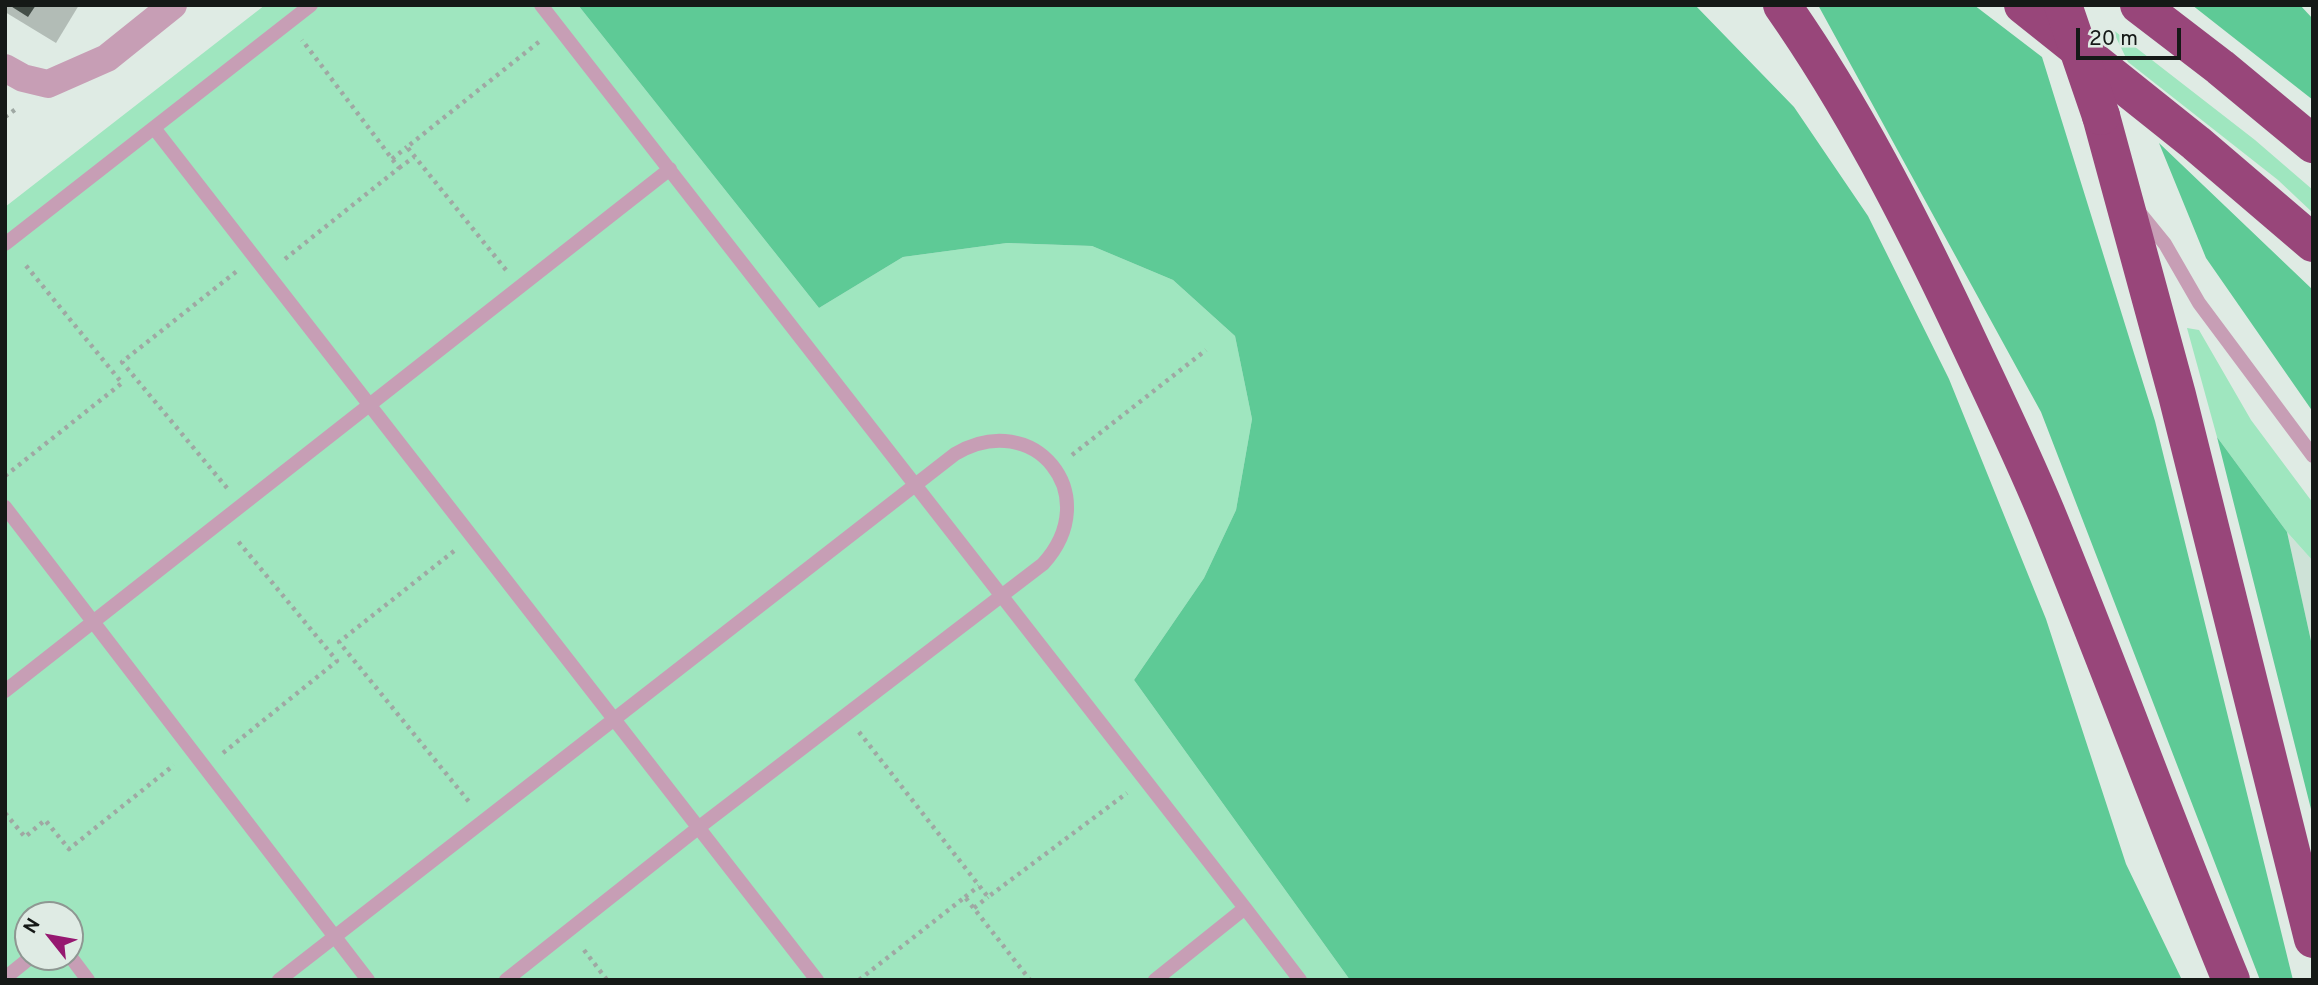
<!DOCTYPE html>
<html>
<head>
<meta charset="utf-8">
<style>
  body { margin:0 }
  #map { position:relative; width:2318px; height:985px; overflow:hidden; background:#dfebe4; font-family:Overpass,sans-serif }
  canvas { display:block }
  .frame { position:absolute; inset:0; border:7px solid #151917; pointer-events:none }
  .north { position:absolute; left:14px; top:901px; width:70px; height:70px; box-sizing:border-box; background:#dfebe4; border:2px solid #8e9792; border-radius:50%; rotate:301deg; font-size:19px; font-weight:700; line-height:28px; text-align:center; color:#151917 }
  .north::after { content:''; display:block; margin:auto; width:24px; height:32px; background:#961870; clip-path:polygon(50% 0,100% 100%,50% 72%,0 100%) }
  .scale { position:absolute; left:2076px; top:28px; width:105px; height:32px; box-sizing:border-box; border:4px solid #151917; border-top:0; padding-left:9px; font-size:21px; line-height:24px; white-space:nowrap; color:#151917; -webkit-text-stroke:5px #dfebe4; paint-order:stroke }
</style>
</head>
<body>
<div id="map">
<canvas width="2318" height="985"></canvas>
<div class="frame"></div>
<div class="north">N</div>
<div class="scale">20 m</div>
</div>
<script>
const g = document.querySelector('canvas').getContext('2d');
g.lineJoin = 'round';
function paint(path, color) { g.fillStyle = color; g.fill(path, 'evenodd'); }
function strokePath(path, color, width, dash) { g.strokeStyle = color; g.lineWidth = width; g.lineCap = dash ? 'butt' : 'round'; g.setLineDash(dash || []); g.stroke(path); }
paint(new Path2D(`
  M2287,532L2313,561V650Z`), '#cee2d7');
paint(new Path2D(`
  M265,5H578L819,308L903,257L1007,243L1092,246L1173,280L1235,336L1252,419L1236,510L1204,578L1134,680L1350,980H5V207ZM28,915H70V957H28Z
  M2112,29L2255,140L2313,190V213L2278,180L2128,62Z
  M2187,328L2199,330L2251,420L2313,503V561L2287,532L2217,437Z`), '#9fe6bf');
paint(new Path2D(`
  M578,5H1695L1794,107L1868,216L1949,379L2046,619L2126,864L2182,980H1350L1134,680L1204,578L1236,510L1252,419L1235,336L1173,280L1092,246L1007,243L903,257L819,308Z
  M1818,5H1974L2042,57L2155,421L2293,980H2260L2041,412Z
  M2192,5H2300L2313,19V100Z
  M2159,143L2313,290V412L2206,258Z
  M2217,437L2287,532L2313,650V817Z`), '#5eca96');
paint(new Path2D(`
  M5,5H79L56,43L5,12Z`), '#0003');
paint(new Path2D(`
  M9,5H36L28,17Z`), '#444e48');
strokePath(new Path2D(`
  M5,117L16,109
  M392,159L407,147
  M399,168L414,157
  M285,259L399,168L302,40
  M506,270L407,147L540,41
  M1072,455L1206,350
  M5,476L122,383L23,262
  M227,488L122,362L237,271
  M454,551L339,642L470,803
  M859,732L988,897L1127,793
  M223,753L337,661L237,540
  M5,813L25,837L45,820L69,849L174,765
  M965,897L979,886
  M974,908L988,897
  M584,950L607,980
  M859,980L965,897L1030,980`), '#9fa8a3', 4.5, [3.5, 5]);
strokePath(new Path2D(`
  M541,5L1245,908L1155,980
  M154,128L817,980
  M2139,212L2165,244L2199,303L2313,456
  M5,244L311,5
  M5,507L368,980
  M5,691L670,169
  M1245,908L1300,980
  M70,956L88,980
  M5,978L31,957
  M279,980L955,454C1034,407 1106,495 1043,564L698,828L506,980`), '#c79eb5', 14);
strokePath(new Path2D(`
  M5,68L23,78L48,84L107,58L173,5`), '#c79eb5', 28);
strokePath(new Path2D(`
  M1782,5C1852,105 1909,216 1961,326C1990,388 2020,449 2046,512C2110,667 2167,825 2231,980
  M2023,5L2196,143L2313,243
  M2139,5L2220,67L2313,144
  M2101,116L2177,395L2313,939`), '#98467a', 38);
strokePath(new Path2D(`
  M2063,5L2101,116`), '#98467a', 38);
</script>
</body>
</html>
